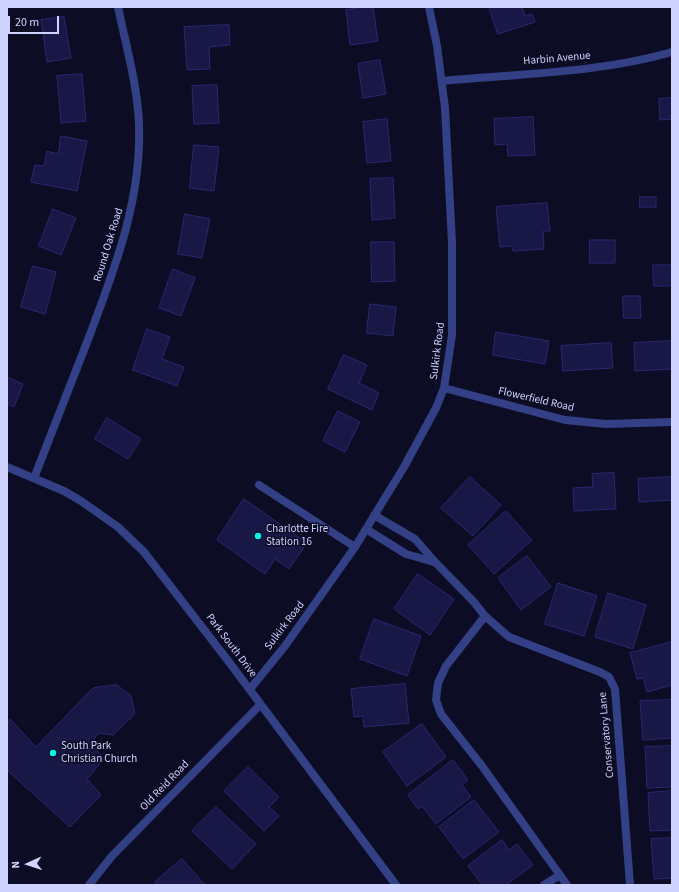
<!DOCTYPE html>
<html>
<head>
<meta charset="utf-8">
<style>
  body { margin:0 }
  #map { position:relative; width:679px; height:892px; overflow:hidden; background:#0c0d24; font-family:"Source Sans 3",sans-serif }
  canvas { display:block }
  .frame { position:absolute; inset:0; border:8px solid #cfd3ff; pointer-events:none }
  .north { position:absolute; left:8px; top:844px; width:40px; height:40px; -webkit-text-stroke:3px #0c0d24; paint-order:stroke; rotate:267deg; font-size:11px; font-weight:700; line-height:16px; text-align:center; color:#cfd3ff }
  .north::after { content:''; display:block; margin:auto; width:14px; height:18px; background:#cfd3ff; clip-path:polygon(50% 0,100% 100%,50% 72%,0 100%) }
  .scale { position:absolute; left:8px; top:16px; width:51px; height:18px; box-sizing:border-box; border:2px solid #cfd3ff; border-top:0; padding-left:5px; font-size:12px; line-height:14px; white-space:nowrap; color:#cfd3ff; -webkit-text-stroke:3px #0c0d24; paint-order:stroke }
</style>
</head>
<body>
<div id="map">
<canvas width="679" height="892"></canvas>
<div class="frame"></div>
<div class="north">N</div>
<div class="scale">20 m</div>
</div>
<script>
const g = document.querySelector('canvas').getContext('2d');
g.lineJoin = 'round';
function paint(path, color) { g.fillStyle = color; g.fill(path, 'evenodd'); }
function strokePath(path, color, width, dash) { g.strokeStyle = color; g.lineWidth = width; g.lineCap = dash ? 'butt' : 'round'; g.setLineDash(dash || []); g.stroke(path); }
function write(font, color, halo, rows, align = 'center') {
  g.font = font + ' "Source Sans 3",sans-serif'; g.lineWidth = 3; g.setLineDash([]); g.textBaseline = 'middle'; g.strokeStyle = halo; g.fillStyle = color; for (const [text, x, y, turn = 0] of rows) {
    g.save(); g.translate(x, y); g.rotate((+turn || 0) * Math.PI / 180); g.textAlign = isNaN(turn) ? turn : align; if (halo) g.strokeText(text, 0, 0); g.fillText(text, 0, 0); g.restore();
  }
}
const building = new Path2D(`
  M364,7H373L378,41L350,45L346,10Z
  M489,7H522L525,16L532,14L535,22L498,34Z
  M64,17L71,58L47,62L41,20Z
  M229,25L230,45L209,47L210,69L187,70L184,27Z
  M380,60L386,94L363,98L358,64Z
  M82,74L86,121L61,123L57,76Z
  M217,85L219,123L194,124L192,86Z
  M672,98V119L660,120L659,99Z
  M533,117L535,155L508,156L507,144L495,145L494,119Z
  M387,119L391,161L367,163L363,122Z
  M61,136L87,141L77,191L31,182L35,165L44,166L47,151L58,154Z
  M194,145L219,147L214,191L190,188Z
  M393,178L395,218L372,220L370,179Z
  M640,197H656V207H640Z
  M547,203L550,231H543L544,249L513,251L512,246L500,247L496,207Z
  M53,209L76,218L61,255L39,246Z
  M185,214L210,219L202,258L178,254Z
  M590,240H615V263H590Z
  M371,242H394L395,281L372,282Z
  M653,265H672V286H654Z
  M33,266L56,272L45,314L21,307Z
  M173,269L195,278L181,316L159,308Z
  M623,296H640L641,318H624Z
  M370,304L396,307L393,336L367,333Z
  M147,329L170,337L162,359L184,367L177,386L133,370Z
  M496,332L549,341L545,364L493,355Z
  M672,341V369L635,371L634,343Z
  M611,343L613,368L563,371L561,346Z
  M344,355L367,365L359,383L379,393L372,410L328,389Z
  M7,377L23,384L14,407L7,404Z
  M338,411L360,422L345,452L323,441Z
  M107,418L141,439L128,459L95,439Z
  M614,473L616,509L574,511L573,488L593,487L592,474Z
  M470,477L501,505L473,536L441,508Z
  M672,477V500L639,502L638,479Z
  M244,499L307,543L289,569L275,559L265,574L217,540Z
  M506,511L532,540L494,574L468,545Z
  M527,556L551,587L521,610L498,578Z
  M418,574L454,599L430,635L394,609Z
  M558,583L597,596L584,636L545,624Z
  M608,593L646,605L633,649L595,637Z
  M374,619L421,636L407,676L360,659Z
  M672,642V685L647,692L643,678L637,679L630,653Z
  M405,684L409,723L364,727L363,716L354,717L351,689Z
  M117,685L131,696L135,714L113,735L98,733L91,743L104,759L87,779L101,795L70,827L7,770V723L10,719L36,747L93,688Z
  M672,700V738L643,740L640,701Z
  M422,724L446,757L407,786L383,752Z
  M672,746V787L647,788L645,747Z
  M453,760L468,780L462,785L471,797L436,824L422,806L418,809L408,795Z
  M248,767L279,797L269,807L279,816L264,831L224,791Z
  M672,791V830L650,831L648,793Z
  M474,800L499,832L463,859L439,827Z
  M216,807L256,844L232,869L192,831Z
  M672,838V878L654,879L651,839Z
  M502,840L509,850L517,844L533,865L506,885H482L468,866Z
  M182,859L205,885H158L155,882Z`);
paint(building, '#181746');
strokePath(building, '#292874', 1);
strokePath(new Path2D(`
  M259,485L355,547`), '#344086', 8);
strokePath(new Path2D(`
  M442,81C516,74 600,73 672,52
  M444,388L565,420L606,424L672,422
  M34,478C52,431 71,384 89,337C115,268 142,199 139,123C137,83 126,46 118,7
  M374,515L415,539L435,562L473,601L485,616L509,637L600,672L609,677L615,689L630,885
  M366,529L406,554L434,562
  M485,616L446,666L438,683L436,700L441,714L482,766L567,885
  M250,689L285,646L355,547L404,467L436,408L444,388L452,335V243L445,108L437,46L429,7
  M89,885L112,856L260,705
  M544,885L560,875`), '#344086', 8);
strokePath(new Path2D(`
  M7,467L64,491L81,501L118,527L144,552L229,662L396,885`), '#344086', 8);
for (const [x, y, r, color] of [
  [258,536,4,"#00fae5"],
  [53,753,4,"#00fae5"]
]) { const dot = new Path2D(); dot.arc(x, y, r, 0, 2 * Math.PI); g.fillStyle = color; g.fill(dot); strokePath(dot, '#0c0d24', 1.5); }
write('11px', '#cfd3ff', '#0c0d24', [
  ["Harbin Avenue",557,59,-5],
  ["Round Oak Road",109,245,-73],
  ["Sulkirk Road",438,351,-83],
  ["Flowerfield Road",536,400,13],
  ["Sulkirk Road",285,626,-53],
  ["Park South Drive",231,646,53],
  ["Conservatory Lane",607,735,-95],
  ["Old Reid Road",165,786,-46]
]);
write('11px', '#cfd3ff', '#0c0d24', [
  ["Charlotte Fire",266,530],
  ["Station 16",266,543],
  ["South Park",61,747],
  ["Christian Church",61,760]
], 'left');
</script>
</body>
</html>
